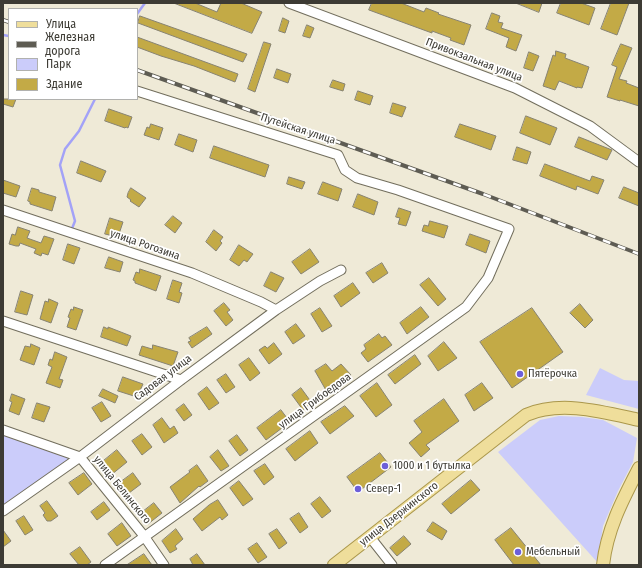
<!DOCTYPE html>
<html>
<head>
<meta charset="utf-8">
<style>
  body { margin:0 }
  #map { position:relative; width:642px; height:568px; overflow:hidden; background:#efead7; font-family:"Fira Sans Condensed",sans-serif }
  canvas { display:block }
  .frame { position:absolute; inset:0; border:4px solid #3d3b34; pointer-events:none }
  .legend { position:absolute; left:8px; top:8px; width:130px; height:92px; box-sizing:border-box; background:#fff; border:1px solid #b1b1ae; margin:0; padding:5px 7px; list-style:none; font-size:12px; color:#3d3b34 }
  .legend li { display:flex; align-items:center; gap:8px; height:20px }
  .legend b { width:20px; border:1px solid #b1b1ae }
</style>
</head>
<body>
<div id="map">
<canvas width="642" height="568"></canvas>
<div class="frame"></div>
<ul class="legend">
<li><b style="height:5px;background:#efde9b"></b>Улица</li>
<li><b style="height:5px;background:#5e5c53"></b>Железная дорога</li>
<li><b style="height:11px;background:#cbccfa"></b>Парк</li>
<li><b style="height:11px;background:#c3aa46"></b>Здание</li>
</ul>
</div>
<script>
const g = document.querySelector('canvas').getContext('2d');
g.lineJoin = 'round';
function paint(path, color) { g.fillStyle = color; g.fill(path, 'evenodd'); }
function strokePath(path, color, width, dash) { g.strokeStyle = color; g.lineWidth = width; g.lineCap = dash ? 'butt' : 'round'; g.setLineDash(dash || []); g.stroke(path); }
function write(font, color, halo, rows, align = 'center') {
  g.font = font + ' "Fira Sans Condensed",sans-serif'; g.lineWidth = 3.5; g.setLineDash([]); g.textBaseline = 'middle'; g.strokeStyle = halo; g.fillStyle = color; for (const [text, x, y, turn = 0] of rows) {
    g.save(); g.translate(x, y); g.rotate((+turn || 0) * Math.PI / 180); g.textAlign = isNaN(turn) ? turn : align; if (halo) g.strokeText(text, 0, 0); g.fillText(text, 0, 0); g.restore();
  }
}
paint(new Path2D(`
  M600,368L624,380L639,381V409L586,395Z
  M559,416L582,417L603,420L637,438L633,462L618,491L603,526L598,563L498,452L540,420Z
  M3,433L73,458L3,506Z`), '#cbccfa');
strokePath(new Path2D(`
  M137,14L145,3
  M3,35L9,36
  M71,231L75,221L60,165L65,149L79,131L95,99`), '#a3a2f7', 2.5);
const building = new Path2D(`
  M174,3H195L217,12L221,3H241L262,12L252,33Z
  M372,3H401L424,12L426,8L439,13L438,14L471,25L464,45L450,40L451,38L432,31V33L369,10Z
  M516,3H542L539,12Z
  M561,3H581L595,8L589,25L557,13Z
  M611,3H629L617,35L601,29Z
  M492,13L500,16L498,22L503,23L501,28L522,35L516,51L506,47L509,38L486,29Z
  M140,16L247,54L243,62L138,23Z
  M283,18L289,21L285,33L279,31Z
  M307,25L314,28L310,38L303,36Z
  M137,37L238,74L235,82L194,66L161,56L137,47Z
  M264,42L271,44L255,92L248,89Z
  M621,44L632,48L619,79L627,81L626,83L639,88V106L620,100V101L607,97L617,67L612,65Z
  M556,51L566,54L565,58L589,67L582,88L577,87V88L559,81L555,90L543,86L553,55L555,56Z
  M529,52L539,56L533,71L524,68Z
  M277,69L291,74L288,83L274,78Z
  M333,80L345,84L343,91L330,87Z
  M358,91L373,96L370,105L355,100Z
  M3,99H16L13,107L3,104Z
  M393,103L406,107L402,117L390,113Z
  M109,109L132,117L128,128L126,127L125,128L105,121Z
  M526,116L557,128L550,145L520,133Z
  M151,124L163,128L159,140L144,135L147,127L149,128Z
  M460,124L496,136L491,150L455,137Z
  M179,134L197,140L193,152L175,145Z
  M579,137L612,150L607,160L575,147Z
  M214,146L269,165L265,177L210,158Z
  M517,147L531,152L527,164L513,160Z
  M81,161L106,171L101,182L77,173Z
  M545,164L590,181L592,176L604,180L598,194L577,186L576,190L540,176Z
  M289,177L305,182L302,189L287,184Z
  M3,180L20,186L16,197L3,193Z
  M323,182L342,189L338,201L318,194Z
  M624,187L639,193V206L619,198Z
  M32,188L39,190V192L56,197L52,211L30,204V202L28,201Z
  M131,188L146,198L139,207L130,201L131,200L127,197L128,193Z
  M358,194L378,202L374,215L353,207Z
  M399,208L411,212L406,226L398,224L400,218L396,217Z
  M173,216L182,223L175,233L165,225Z
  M110,218L123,222L118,237L105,234Z
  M430,221L448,226L444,238L422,231L424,225L428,226Z
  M18,227L30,231L27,238L41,243L44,236L54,239L48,255L42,253L41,256L34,253L36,249L20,243L19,246H16L9,244L12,234L15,235Z
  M214,230L223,237L220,241L222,243L216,251L206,242Z
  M470,234L490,241L486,253L466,245Z
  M68,244L80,248L74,264L63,260Z
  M239,245L253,254L247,262L244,260L239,266L230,260Z
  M310,249L319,262L301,274L292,262Z
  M109,257L123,262L120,272L105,268Z
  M382,263L388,273L373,283L366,273Z
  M140,269L161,276L156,291L135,283V281L133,280L136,272L139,273Z
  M271,272L284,278L276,292L264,286Z
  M429,278L446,299L438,306L420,285Z
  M173,280L182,283L179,292L182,293L179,303L167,299Z
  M353,283L360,293L341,307L334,296Z
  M21,291L33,295L27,315L15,312Z
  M49,299L58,303L51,323L40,319L45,301L48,302Z
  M224,303L230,310L227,312L233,320L226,326L214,311Z
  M580,304L593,320L585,328L570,313Z
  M74,307L83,310L76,330L67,327L70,318L68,317L71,309L73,310Z
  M421,307L429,317L407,334L400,323Z
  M320,308L332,326L322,332L311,314Z
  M532,308L563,352L512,388L480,342Z
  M296,324L305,336L293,344L285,332Z
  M104,327L108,329V327L131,336L127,346L101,337Z
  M207,327L212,334L192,348L188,342L191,341L189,338Z
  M379,334L382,338L385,336L392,345L368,362L361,353L366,349L364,345Z
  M444,342L457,358L438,371L428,356Z
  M274,343L282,354L269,364L259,350L265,346L267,348Z
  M31,344L40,348L34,365L20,360L25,346L30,347Z
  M153,345L178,352L173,366L139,355L142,346L152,349Z
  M55,352L67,357L59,379L63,380L60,388L46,383L52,367L48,365L50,359L52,360Z
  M415,355L421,364L395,384L388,375Z
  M249,358L260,373L250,381L239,365Z
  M326,364L332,371L341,364L351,375L327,392L315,371Z
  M226,374L235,387L226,393L217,380Z
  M123,377L143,384L137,397L118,391Z
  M377,383L392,405L376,417L360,396Z
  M482,383L493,398L474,411L465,395Z
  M207,387L219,403L209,410L198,394Z
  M301,388L312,403L303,410L292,395Z
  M103,389L118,396L115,403L99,396Z
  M12,394L25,399L19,415L9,411L12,402L10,401Z
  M444,399L459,421L426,445L430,449L421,457L409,443L422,432L414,421Z
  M102,402L111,416L101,422L92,408Z
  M37,403L50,407L44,422L32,418Z
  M184,404L192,415L184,421L176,410Z
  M345,406L354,416L330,434L321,422Z
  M281,410L290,422L266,440L257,428Z
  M162,418L170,429L174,426L178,433L164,443L153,425Z
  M310,431L318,443L295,461L286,449Z
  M142,434L152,447L142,455L132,441Z
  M237,435L248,450L240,456L229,441Z
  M117,450L127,462L111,475L101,463Z
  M218,450L229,466L221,471L210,457Z
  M380,453L391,467L358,492L347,477Z
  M265,464L274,477L264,485L254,471Z
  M197,465L208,481L200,487L199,486L180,503L170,487L190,472L189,471Z
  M84,473L92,484L78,495L69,483Z
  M133,473L141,484L125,496L118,487V484Z
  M471,480L480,490L451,514L442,504Z
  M239,481L253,499L243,506L230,488Z
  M320,497L331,511L322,518L311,504Z
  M218,500L228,515L222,520L220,517L202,531L193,519L209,505Z
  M47,501L58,516L51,521H47L43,515L45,513L40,506Z
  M104,502L110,510L97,520L91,512Z
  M154,503L162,513L148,524L140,514Z
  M299,513L308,527L300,533L290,519Z
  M24,516L33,530L25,535L16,521Z
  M433,522L447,531L442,540L427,531Z
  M122,523L131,536L117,546L108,534Z
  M511,528L541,565H514L495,540Z
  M176,529L183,539L175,546L177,549L170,553L162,541Z
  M277,529L287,543L279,549L269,534Z
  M3,530L11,541L3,547Z
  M404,536L411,544L397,556L390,548Z
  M257,543L267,557L258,563L248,549Z
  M80,547L91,562L87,565H79L70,554Z
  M144,554L152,565H127Z
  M197,554L205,565H193L190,559Z`);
paint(building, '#c3aa46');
strokePath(building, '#878372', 1);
const minor = new Path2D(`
  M289,3L515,88L590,126L639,162
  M3,210L192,273L261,302L276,310
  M3,321L181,380
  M3,430L80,457L144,536L164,565
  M3,511L80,457L181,380L276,310L320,281L341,270
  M370,537L392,565
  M105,565L466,307L488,278L509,229L398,190L357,178L345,170L338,155L137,91`);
const major = new Path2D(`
  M334,565L526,415C561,400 603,412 639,420
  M603,565C607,529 623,499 639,468`);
strokePath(minor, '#726e5d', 11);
strokePath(major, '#aa974b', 14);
strokePath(minor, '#fff', 9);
strokePath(major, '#efde9b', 12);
const rail = new Path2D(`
  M3,20L9,22
  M137,70L483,194L639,254`);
strokePath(rail, '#5e5c53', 4);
strokePath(rail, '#fff', 2.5, [8]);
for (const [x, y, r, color] of [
  [520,374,4,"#6c5fd9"],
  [385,466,4,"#6c5fd9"],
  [358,489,4,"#6c5fd9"],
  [518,552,4,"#6c5fd9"]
]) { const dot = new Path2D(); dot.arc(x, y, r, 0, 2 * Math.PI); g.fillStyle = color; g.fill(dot); strokePath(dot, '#fff', 1.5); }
write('11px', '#3d3b34', '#fff', [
  ["Привокзальная улица",474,60,21],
  ["Путейская улица",298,129,18],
  ["улица Рогозина",145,245,19],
  ["Садовая улица",163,378,-37],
  ["улица Грибоедова",315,401,-36],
  ["улица Белинского",122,490,51],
  ["улица Дзержинского",399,514,-38]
]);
write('11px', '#3d3b34', '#fff', [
  ["Пятёрочка",528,374],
  ["1000 и 1 бутылка",393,466],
  ["Север-1",366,489],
  ["Мебельный",526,552]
], 'left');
</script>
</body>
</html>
